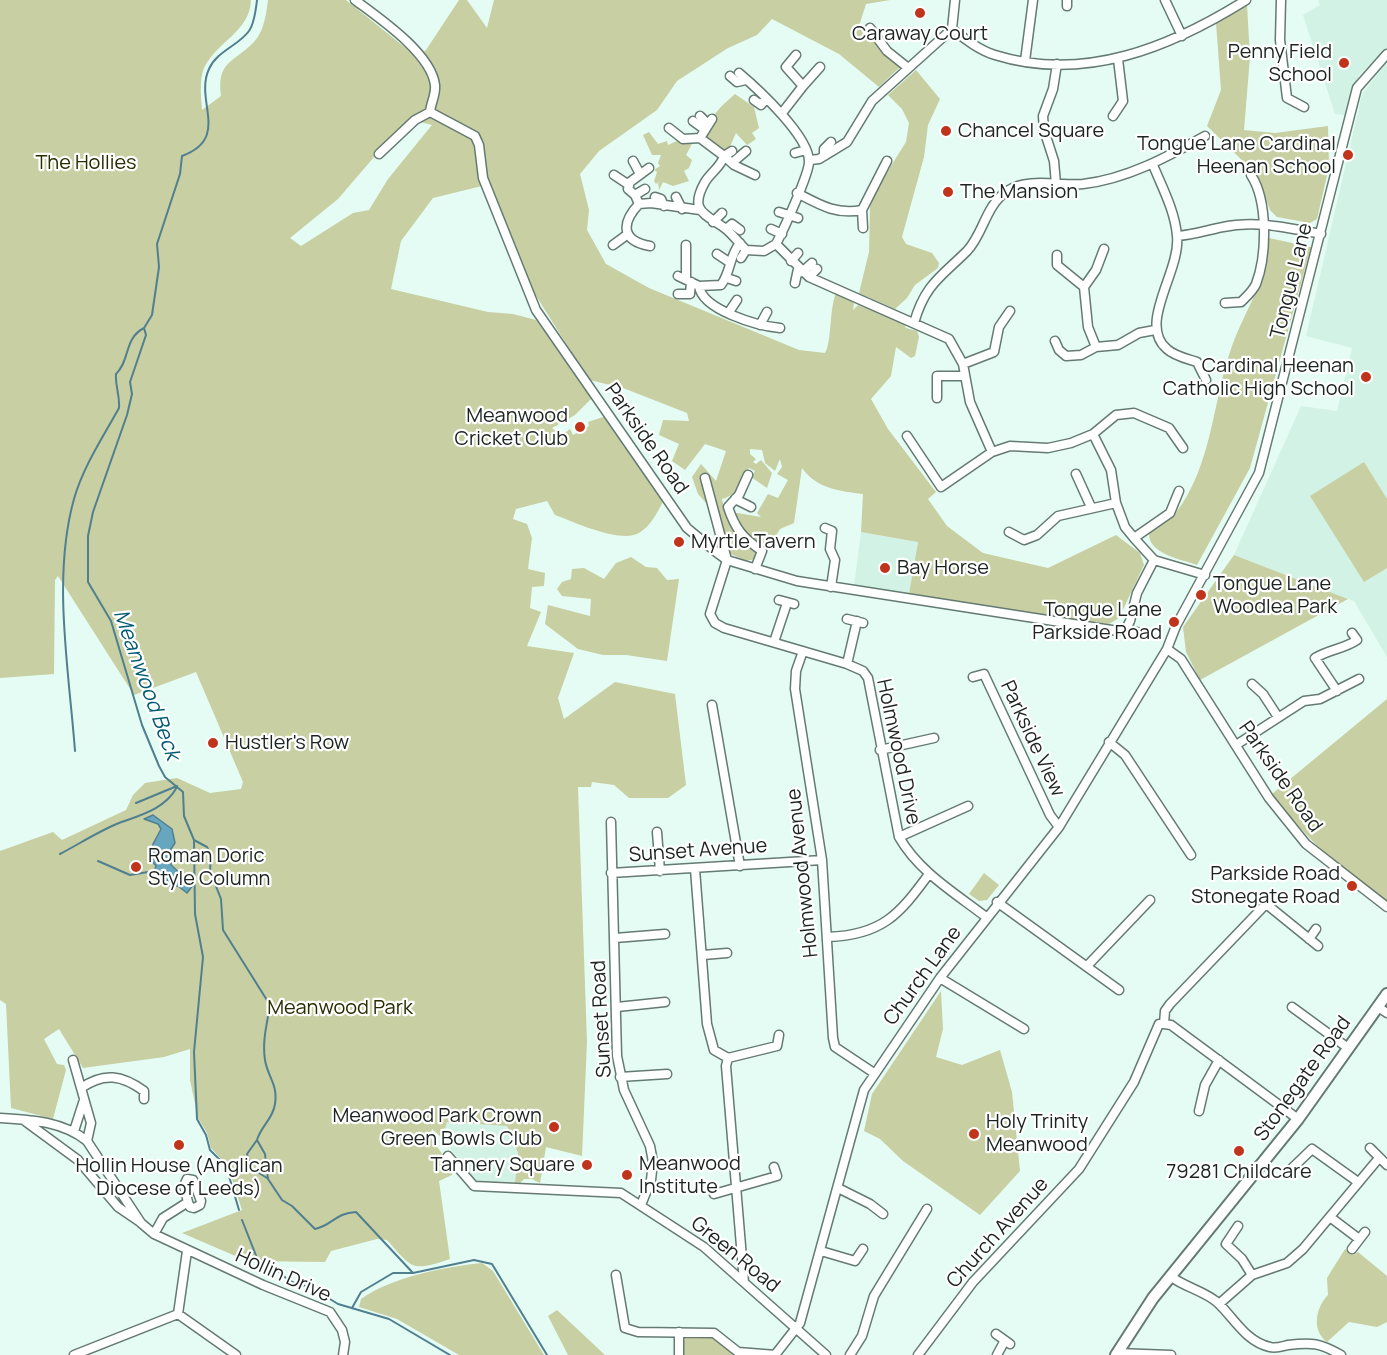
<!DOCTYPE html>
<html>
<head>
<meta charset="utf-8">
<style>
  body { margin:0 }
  canvas { display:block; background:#e4fcf3 }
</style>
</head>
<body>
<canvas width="1387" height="1355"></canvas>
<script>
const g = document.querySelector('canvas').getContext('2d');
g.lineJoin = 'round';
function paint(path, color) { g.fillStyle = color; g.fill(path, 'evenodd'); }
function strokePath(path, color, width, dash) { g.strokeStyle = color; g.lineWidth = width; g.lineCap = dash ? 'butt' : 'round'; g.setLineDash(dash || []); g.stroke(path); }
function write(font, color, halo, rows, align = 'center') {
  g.font = font + ' Manrope,sans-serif'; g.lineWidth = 4.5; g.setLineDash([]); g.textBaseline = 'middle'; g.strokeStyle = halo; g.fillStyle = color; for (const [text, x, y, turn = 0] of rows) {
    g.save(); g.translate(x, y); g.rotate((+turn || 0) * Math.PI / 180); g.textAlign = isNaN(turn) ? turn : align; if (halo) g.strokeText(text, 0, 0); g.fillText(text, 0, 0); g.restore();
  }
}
paint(new Path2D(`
  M1318,0H1387V48L1360,74L1351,91L1345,115L1335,114L1303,15L1320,5Z
  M1387,62V657L1354,601L1234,555L1301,406L1337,411L1352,348L1306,336L1362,94Z
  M861,532L918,541L909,594L854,586Z
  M447,1122L507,1126L518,1153L515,1183L476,1181L442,1138Z`), '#d2f2e6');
paint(new Path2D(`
  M0,0H251C250,32 217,41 204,68C199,80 201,98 202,110L221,96C217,62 231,64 252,44C264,33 266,15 268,0H346L417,57L426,50L459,0H467L487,28L494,0H890L866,4L859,26L900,67L879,87L839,54L772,19L757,35L728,48L677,81L657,110L599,151L580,174L589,210L587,230L606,264L649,288L799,350L825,353C832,342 829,310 836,293L854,303L853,310L858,305L903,322L906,328L917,331L919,337L915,356L911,358L896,347L891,376L871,399L888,429L936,492L928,499L947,526L983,553L1048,568L1116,535L1140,553L1144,565L1119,618L1109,624L909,594L918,542L861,532L863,494C840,491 817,489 802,468L794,523L780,529L762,558L745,561L729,553L714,501L706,503L698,494L692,477L701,464L716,481L726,451L705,444L685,470L672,461L679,444L659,435L663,420L689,421L687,413L623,388L589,380L528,283L490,184L433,198L401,241L391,289L488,312L513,314L536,320L593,397L575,415L552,428L561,436L570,429L573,435L589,426L588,422L606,416L664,500C658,511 651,526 639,533C620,544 575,522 555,515L547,501L516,509L513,519L527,524L532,538L528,569L545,573L544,586L532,587L530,608L541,612L527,646L574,653L558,698L564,719L615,682L675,694L686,785L668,798H629L614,785L592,782L591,787H578L587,1042L582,1156L546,1147L540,1183L532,1179H524L520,1183H515L518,1153L507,1126L447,1122L442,1138L432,1129L430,1137L451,1166L452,1175L439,1181L450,1259C411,1272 413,1269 387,1240L377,1239L331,1251L325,1262L247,1261L182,1233L242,1210L228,1167L211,1148L207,1133L198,1118L190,1080V1049L164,1057L83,1068L59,1029L44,1039L57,1064L64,1065L66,1070L53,1119L11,1108L6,1004L0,1000V851L53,832L62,840L126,810L133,795L145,783L177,778L210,793L241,789L243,782L196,672L134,695L58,576L55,580L54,674L0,678ZM412,120L432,125L388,179L369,210L353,213L301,246L290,238L338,199L375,156L374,153ZM750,449L762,450L765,463L775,471L780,459L782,467L777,474L788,480L778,498L768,494L757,513L761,517L725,511L722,499C740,494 740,482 749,468L755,471L751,477L767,488L772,473L761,460L756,464L753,462L756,459L750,454Z
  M1247,5L1250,57L1244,130L1275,133L1328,126L1329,167L1317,219L1310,223L1277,217L1270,210L1257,175L1207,126L1221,90L1216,23Z
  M916,70L940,99L928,125L924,157L902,237L906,244L932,253L939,263L938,268L915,285L907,298L895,309L859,293L869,252L870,206L877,188L906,142L909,123L902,109L888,95Z
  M735,94L754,107L759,128L752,133L756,139L747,145L736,133L728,151L722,152L706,141C707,118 718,109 735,94Z
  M649,132L658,144L667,141L668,145L679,140L692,144L686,155L692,160L689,168L684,171L689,181L673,186L663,182L659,190L658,183L661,180L656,184L654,181L657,172L654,170L660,166L658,163L661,155H652L643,135Z
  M1269,238L1311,247L1250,468L1197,565C1181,559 1148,554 1149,533C1157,527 1169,522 1175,514C1213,465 1212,402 1232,346C1245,310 1269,277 1269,238Z
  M1364,462L1387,499V568L1364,582L1310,496Z
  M1234,555L1348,599L1200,680L1186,652L1183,627Z
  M631,557L646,567L657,568L667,580L679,579L667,661L626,655H603L578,649L545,624L548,605L590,616L591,599L562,596L557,589L562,582L571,579L572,569L584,568L604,579L616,563Z
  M1387,699V902C1341,874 1305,836 1272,794Z
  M984,873L999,885L987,900L979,901L969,894Z
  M941,991L943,1029L936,1057L962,1065L1000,1050L1012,1092L1020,1171L980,1215L903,1161L880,1139L864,1131L872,1094Z
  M1345,1249L1353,1255L1358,1252L1387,1276V1322L1377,1327L1349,1322L1327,1342C1311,1330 1316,1307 1328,1295L1327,1278Z
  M482,1263L493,1271L544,1355H459L397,1319L359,1307L361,1299C392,1277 444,1267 482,1263Z
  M557,1310L605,1355H568L548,1316Z
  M688,1336H713L733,1355H683V1339Z`), '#c8cfa2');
const water = new Path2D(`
  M153,815L172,829L175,843L171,849V865L193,885L187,893L178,886H166L167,880L150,876L148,872L154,871L156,866L152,861L153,844L161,829L158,824L144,819Z`);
paint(water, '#67a6bf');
strokePath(water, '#507f90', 1.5);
strokePath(new Path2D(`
  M257,0C256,9 254,24 249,31C238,46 217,51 209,69C194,101 231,138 182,156L180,174L157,244L159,267L152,315L144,328L146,335L130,382L132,394L127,415L93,512L88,536V582L111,621L142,725L159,766L165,777L183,792L184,816L194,840L207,847L211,855L210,871L221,899L223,930L270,1005C267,1024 262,1041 265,1060C268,1078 278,1084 275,1104C273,1119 261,1126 257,1140L265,1154L268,1179L282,1200L292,1206L315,1229C333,1225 335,1213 356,1212L413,1273L474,1260L492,1264L547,1355
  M75,751C69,671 52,577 74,499C83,467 103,437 119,408C120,395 115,386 116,374C130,361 124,338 144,328
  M136,803L177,786
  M194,840L195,914L203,957L194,1052L197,1119L206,1135L210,1150L226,1166L239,1210
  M60,854C79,844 99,831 119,823C141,815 165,809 177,787
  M98,861L130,875L148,872
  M257,1140L247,1154L251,1168L267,1178
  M242,1220L257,1258L274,1267L286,1278L298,1285L309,1286L338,1304L389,1319L450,1355
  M352,1308L361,1292L393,1273H413`), '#507f90', 2);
const minor = new Path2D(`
  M355,0C379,18 431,53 435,85C436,95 431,102 430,112
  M1067,0V6
  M1165,0L1182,36
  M1281,0L1280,40L1287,98L1304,107
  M870,28L887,51L907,67
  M952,29C965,39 979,50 995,55C1084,83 1171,47 1246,0
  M952,29L955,0
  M1025,61L1033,0
  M739,73C758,89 810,137 809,162C809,174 783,231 776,244
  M730,76L737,82L746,80
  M803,86L820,67
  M754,100L761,105L766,99
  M430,112L475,136L479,145L483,178L536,310L687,528L716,552L727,560L797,581L1118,631L1126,629L1130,621L1137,593L1154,560
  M782,113L803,86L786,67L796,55
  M700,116L708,124
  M1113,116L1123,101L1118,59
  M693,121L704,129
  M669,128L683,139L700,138
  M700,138L724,156C721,167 711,172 705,182C688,212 706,214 726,229C733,235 739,243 746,250L764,251L776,244L809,277L949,339L963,364L970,402L992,452
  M700,138L712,119
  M732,151L724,156L734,165L755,175
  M795,153L806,150
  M379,154L415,120L430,112
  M824,156V149L831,142
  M810,160L819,159L847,142L872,101L952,29
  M633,161L640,174
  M732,163L746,151
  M1153,165C1162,187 1175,211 1177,236C1181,271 1137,324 1167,349C1174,356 1188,359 1197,362L1206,380
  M649,168L630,182L628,189L635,195L639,204C621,223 621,241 650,246
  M614,175L629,185
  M1056,184L1054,161L1044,130L1043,116L1053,89L1057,64
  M797,193C820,205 836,215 862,210L887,161
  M635,195L645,189
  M655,197L661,199L664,206
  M676,197L682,209
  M639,204L651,203L700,210
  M862,210L863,228
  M779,212L798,218
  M713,222L722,213
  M726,229L732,224L740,230
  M771,229L782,234
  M1177,236C1194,235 1207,230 1223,227C1256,220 1288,228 1321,234
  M613,245L628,234
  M686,245V278
  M717,254L729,262
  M1057,255V265L1084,287L1088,327L1096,347
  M741,258L746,250
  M791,261L798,253
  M802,272L812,263
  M678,276L699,286L721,285C731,272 729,256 740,243
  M809,277L817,269
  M727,278L736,281
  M795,283L798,269
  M699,286C702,310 758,326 780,328
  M1084,287L1096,270L1104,249
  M678,294H690L691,282
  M1225,303L1241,302C1246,297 1253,291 1256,284C1267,255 1268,201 1251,175
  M729,312L737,300
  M914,323C925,284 941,277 967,251C984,233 985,206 1007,191C1028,177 1059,186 1083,184C1127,179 1167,157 1205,136
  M760,325L767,312
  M1055,341L1059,350L1066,356L1081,355L1096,347L1118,345L1139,333L1155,330
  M963,364L994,352L999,327L1010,311
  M937,398V376H965
  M1093,434L1116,415L1134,413L1169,428L1183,448
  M907,436L941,487L992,452L1010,446L1048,448L1071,443L1093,434L1111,470L1116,503L1125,527L1134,538L1154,560L1205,575
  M1076,474L1091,507
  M748,475L739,495L728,507C735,529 743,538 762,551L755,569
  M705,478L727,560L710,614L715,623L724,628L847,664L863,671L868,678L899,837C919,872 955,893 986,917
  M735,499L751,507
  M825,528L832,531L830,549L835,560L831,587
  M1009,532L1024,540L1037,535L1058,516L1116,503
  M1134,538L1170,513L1179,491
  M779,600L794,604
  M847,619L863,623
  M1126,629L1147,635
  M774,642L787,603
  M1167,649L1181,659L1269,798L1306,844L1387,907
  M803,651L796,671L795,689L822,860L833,1038L835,1047L874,1073
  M847,664L857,621
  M973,677L984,674L1050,815L1059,827
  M1252,684L1263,694L1278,717
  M1337,691L1315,658C1330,649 1344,649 1357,640L1352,633
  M712,705L740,866
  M1109,742L1125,755L1191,855
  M1236,745L1304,701L1320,699L1359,679
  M880,750L934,738
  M611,822L617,1056L624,1090L650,1146L653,1162L651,1180L641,1205
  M657,832L660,871
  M899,837L968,806
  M695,869L707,1024L714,1050L728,1058L726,1066L744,1282
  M611,873L822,860
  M1260,899L1318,946
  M997,902L1119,990
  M828,937C882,935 899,915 929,874
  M615,938L665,934
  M1309,939L1316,929
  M703,955L727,953
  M1087,966L1150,900
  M940,978L1024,1029
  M617,1007L665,1002
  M1292,1007L1348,1048
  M1378,1007L1387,1013
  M1164,1024L1171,1025L1298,1119
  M728,1058L777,1046L779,1035
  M73,1060L91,1123L87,1141
  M620,1077L667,1074
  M81,1088C104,1072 122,1075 144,1091V1099
  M1199,1111L1205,1085L1219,1060
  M0,1118C31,1120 62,1121 87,1141L141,1223L154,1234L263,1285L330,1312L342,1330L345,1342L343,1355
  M25,1121L78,1160L118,1207L140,1222
  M74,1131L84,1100
  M1370,1148L1387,1165
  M448,1156L474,1186L621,1193L704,1247L826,1355
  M1286,1174L1312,1149L1358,1182
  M838,1188L870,1204L883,1214
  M714,1194L777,1176L774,1167
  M1330,1217L1359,1239
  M1238,1226L1226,1244L1242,1259L1252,1275
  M154,1234L163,1218L188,1202L184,1186L187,1179L193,1180L201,1201L200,1205L194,1208L190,1207L188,1202
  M1352,1249L1365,1232
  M821,1251L855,1261L863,1249
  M616,1275L625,1328L638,1332L714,1333L738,1352L776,1355
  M1170,1276C1186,1288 1205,1291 1218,1303C1234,1318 1246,1342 1270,1347C1276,1349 1283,1346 1288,1345C1312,1342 1320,1343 1341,1355
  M1219,1304L1252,1275L1287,1263L1303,1249L1379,1158
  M178,1314L236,1355
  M996,1334L1010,1344
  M1117,1353L1171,1355
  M74,1355L178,1314L187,1251
  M679,1355V1332
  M775,1355L800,1323L864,1090L940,978L1059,827L1167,649L1176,626L1259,473L1357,88L1387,54
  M850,1355L862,1336L874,1296L927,1209
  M918,1355L973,1282L1079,1169L1134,1082L1159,1024H1164L1165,1011L1170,1004L1266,904
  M997,1355L1004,1342`);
const major = new Path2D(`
  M1116,1355L1153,1298L1298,1119L1387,994`);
strokePath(minor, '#657a72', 11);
strokePath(major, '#657a72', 14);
strokePath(minor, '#fff', 8);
strokePath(major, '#fff', 10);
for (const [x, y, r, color] of [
  [920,13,6,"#bf341b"],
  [1344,63,6,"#bf341b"],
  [946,131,6,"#bf341b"],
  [1348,155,6,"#bf341b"],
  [948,192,6,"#bf341b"],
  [1366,377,6,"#bf341b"],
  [580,427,6,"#bf341b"],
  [679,542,6,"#bf341b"],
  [885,568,6,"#bf341b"],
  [1201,595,6,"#bf341b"],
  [1174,622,6,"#bf341b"],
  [213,743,6,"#bf341b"],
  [136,867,6,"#bf341b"],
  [1352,886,6,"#bf341b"],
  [554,1127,6,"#bf341b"],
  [974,1134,6,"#bf341b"],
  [179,1145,6,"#bf341b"],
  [1239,1151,6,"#bf341b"],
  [587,1165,6,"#bf341b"],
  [627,1175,6,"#bf341b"]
]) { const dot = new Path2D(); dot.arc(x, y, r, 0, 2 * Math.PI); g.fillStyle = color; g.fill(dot); strokePath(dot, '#fff', 2); }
write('20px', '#1c2421', '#fff', [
  ["Caraway Court",920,34,"center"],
  ["Penny Field",1332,52,"right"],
  ["School",1332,75,"right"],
  ["Chancel Square",958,131],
  ["Tongue Lane Cardinal",1336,144,"right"],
  ["Heenan School",1336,167,"right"],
  ["The Mansion",960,192],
  ["Cardinal Heenan",1354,366,"right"],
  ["Catholic High School",1354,389,"right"],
  ["Meanwood",568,416,"right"],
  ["Cricket Club",568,439,"right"],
  ["Myrtle Tavern",691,542],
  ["Bay Horse",897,568],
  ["Tongue Lane",1213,584],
  ["Woodlea Park",1213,607],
  ["Tongue Lane",1162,610,"right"],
  ["Parkside Road",1162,633,"right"],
  ["Hustler's Row",225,743],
  ["Roman Doric",148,856],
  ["Style Column",148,879],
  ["Parkside Road",1340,874,"right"],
  ["Stonegate Road",1340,897,"right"],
  ["Meanwood Park Crown",542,1116,"right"],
  ["Green Bowls Club",542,1139,"right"],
  ["Holy Trinity",986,1122],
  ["Meanwood",986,1145],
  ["Meanwood",639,1164],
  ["Institute",639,1187],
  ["Tannery Square",575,1165,"right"],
  ["Hollin House (Anglican",179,1166,"center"],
  ["Diocese of Leeds)",179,1189,"center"],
  ["79281 Childcare",1239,1172,"center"]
], 'left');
write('20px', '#282c01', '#fff', [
  ["The Hollies",86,163],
  ["Meanwood Park",340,1008]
]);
write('20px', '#1c2421', '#fff', [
  ["Tongue Lane",1292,281,-76],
  ["Parkside Road",646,439,55],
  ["Parkside View",1032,739,65],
  ["Holmwood Drive",898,752,78],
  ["Parkside Road",1280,777,55],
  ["Sunset Avenue",698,851,-4],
  ["Holmwood Avenue",803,873,-96],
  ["Church Lane",923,976,-54],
  ["Sunset Road",602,1019,-93],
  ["Stonegate Road",1303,1079,-54],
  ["Church Avenue",998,1233,-48],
  ["Green Road",735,1255,39],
  ["Hollin Drive",283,1276,24]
]);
write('italic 21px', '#005a74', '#fff', [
  ["Meanwood Beck",146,685,70]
]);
</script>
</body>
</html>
